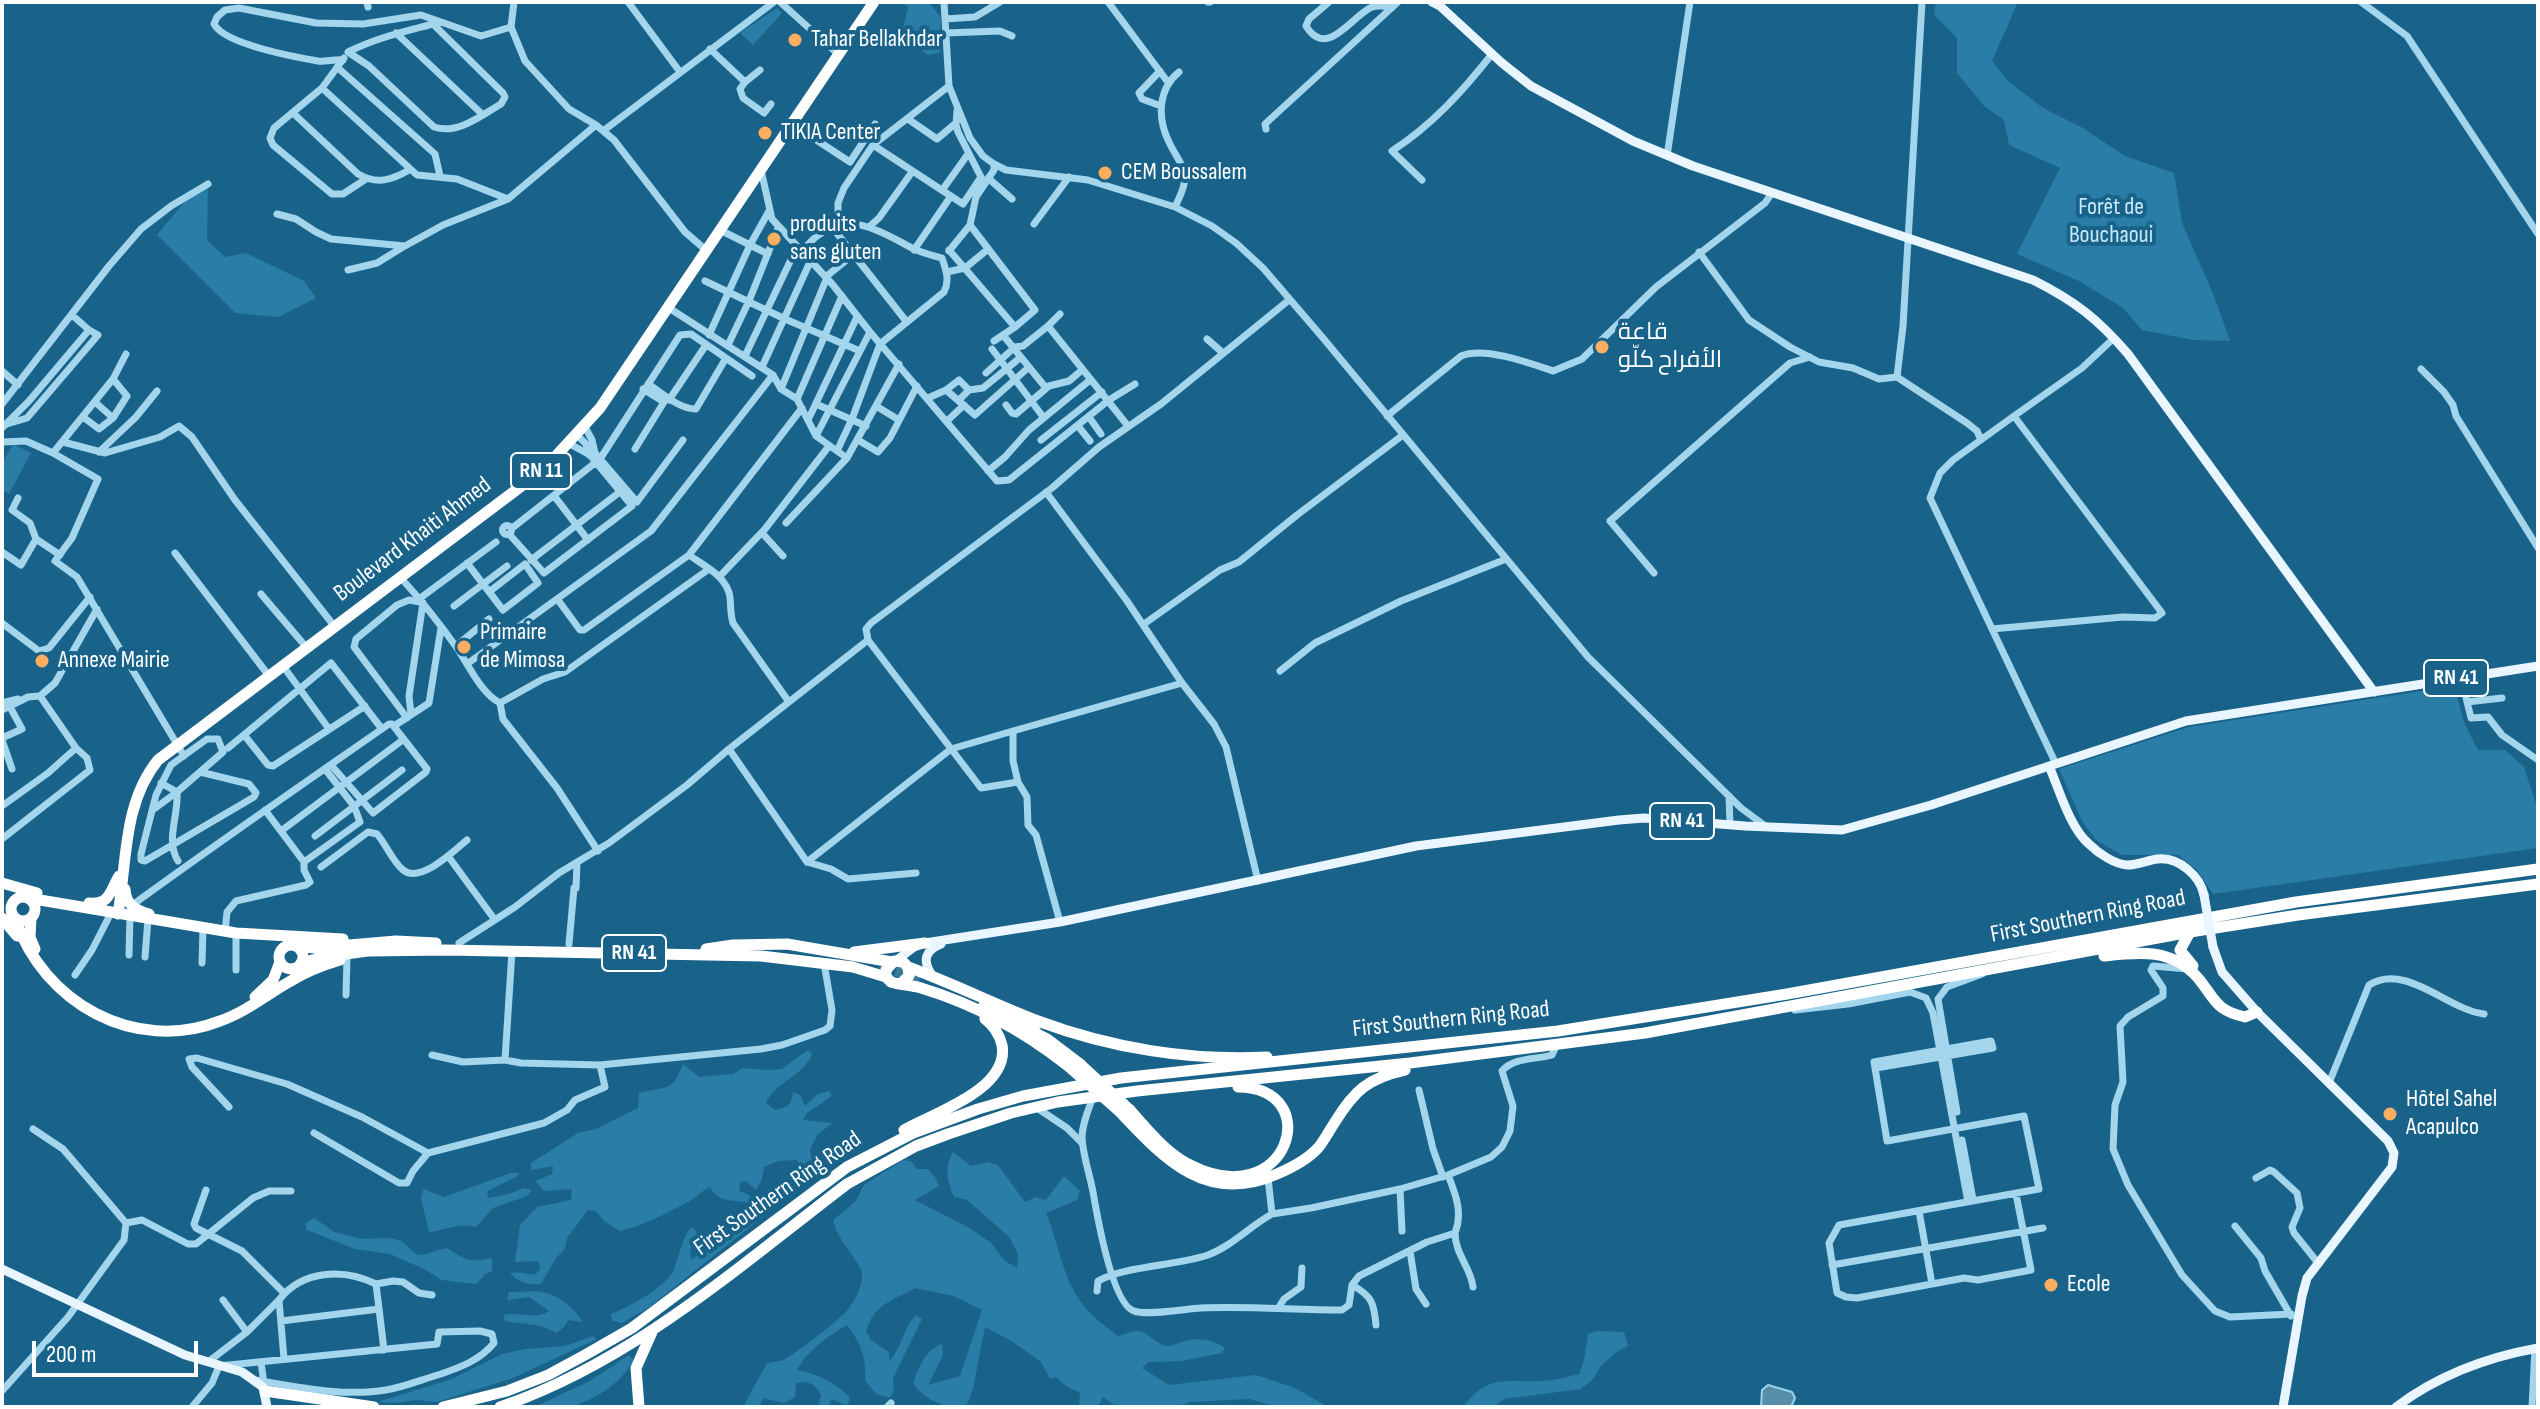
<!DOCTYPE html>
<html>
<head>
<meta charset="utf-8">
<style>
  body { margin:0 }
  #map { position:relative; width:2540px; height:1409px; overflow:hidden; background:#19638a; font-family:"Sofia Sans Condensed",sans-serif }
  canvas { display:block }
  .frame { position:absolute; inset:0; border:4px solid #fff; pointer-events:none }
  .scale { position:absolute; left:32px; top:1341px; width:166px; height:36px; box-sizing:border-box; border:4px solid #fff; border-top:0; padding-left:10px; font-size:24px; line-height:28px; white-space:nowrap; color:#fff; -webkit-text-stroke:6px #19638a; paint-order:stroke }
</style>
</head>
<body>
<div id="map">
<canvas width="2540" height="1409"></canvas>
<div class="frame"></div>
<div class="scale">200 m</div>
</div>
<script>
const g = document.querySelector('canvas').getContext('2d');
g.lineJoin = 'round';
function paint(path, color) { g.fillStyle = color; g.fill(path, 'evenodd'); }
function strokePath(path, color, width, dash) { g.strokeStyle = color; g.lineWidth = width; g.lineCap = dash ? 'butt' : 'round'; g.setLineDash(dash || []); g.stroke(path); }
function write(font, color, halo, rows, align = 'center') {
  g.font = font + ' "Sofia Sans Condensed",Cairo,sans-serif'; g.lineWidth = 8; g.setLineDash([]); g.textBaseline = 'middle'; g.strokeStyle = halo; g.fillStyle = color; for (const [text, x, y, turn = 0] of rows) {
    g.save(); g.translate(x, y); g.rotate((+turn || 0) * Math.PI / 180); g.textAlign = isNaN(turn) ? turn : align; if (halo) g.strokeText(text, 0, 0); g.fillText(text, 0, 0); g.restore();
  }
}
paint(new Path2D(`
  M902,2H929L941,18L940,53L927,55L902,33L908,7Z
  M1936,2H2018L1992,61L2008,81L2043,108L2081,127L2125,156L2174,173L2182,223L2214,296L2230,341L2193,340L2142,330L2123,308L2079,281L2017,254L2060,168L2009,145L2004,120L1984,106L1957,73V38L1934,15Z
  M777,8L782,13L753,45L740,33Z
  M208,186L207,240L225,257L246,253L304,281L316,298L278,317L235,313L157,235L187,199Z
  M13,444L31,453L9,494L2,490V464Z
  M2454,686L2465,725L2478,750H2505L2524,767L2538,810V848L2213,894L2197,870L2178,855H2122L2096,840L2083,823L2059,769L2189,727Z
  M808,1050L812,1054C803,1077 776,1081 766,1103L775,1110C788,1108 792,1104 793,1092L800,1095L805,1106L818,1094L829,1091L832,1096L807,1113L803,1120L833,1123L818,1134L810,1149L814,1174L812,1178L648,1308L622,1323L612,1321L611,1314C628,1308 668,1286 674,1269C680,1255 681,1240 691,1227L697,1232L690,1252L691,1260L744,1220L800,1173L797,1160L778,1161L764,1167L762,1180L756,1190L746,1181L740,1182L739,1191L749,1195L753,1200L748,1203C732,1199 718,1203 710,1187C701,1191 696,1198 688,1202C667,1213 643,1226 620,1231L605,1222L596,1211L588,1210L567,1238L565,1249L556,1258L541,1284C530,1285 518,1283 510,1273C520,1271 526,1275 536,1274L540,1269L539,1261L515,1262L520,1225L537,1207L571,1200L572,1189L544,1191L535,1181L552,1174L553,1166L531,1170V1163L578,1133L596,1129L638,1108L639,1093C668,1085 671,1094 683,1064L699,1077L733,1074L742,1068L768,1070L782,1069Z
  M953,1152L971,1166L988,1162L998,1165L1025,1202L1036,1197L1046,1200L1064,1176L1080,1191L1077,1200L1046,1213C1057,1239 1062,1273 1077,1296C1087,1313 1102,1324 1118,1336C1125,1335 1130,1331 1136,1331C1149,1330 1156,1347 1170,1346C1173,1346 1180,1342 1182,1342C1198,1337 1212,1339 1225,1348L1222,1353L1182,1361L1149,1362L1142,1368L1169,1385L1256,1375L1295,1388L1328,1407H1276L1250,1399L1189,1402L1179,1407H1117L1103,1397L1098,1407H1079L1080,1392L1069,1388L1055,1377L1050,1379L1041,1362L1013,1342L985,1327L973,1389L966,1407C945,1408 925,1401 913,1383C919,1367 926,1349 942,1344L943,1355L928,1385L960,1376L982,1310L954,1296L915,1288C893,1300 873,1305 866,1332L871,1340L889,1352V1361C902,1348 903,1328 916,1315L922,1319L893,1378L894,1390L890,1398L876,1394L865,1380C867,1358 860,1342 847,1325C828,1336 808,1350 797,1370C816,1373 838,1384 850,1398L847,1406L832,1399L828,1407H818L821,1395C815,1383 808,1381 796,1383L795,1397L784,1403L763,1398L759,1407H743L767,1363C772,1362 780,1362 785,1359C796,1353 835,1323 845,1313C853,1305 863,1286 862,1274C861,1262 836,1239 833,1220L855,1202L864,1185L903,1160L911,1161L917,1169H928L935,1177L939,1186L915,1200L971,1229L991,1243L1005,1261L1017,1268L1018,1254L1009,1237L967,1200L954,1197C947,1182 944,1167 953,1152Z
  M511,1173H519L518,1176L487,1191L488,1198L509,1194L524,1188L532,1190L527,1196L493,1208L476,1227C459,1222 446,1230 429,1232L421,1199L423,1189L444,1197Z
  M314,1218L334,1232L363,1239L389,1238L402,1241L417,1255C428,1255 436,1250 447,1248C467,1260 468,1263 492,1258V1271L485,1274L476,1284L442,1280L424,1269L390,1254L355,1249L307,1230L305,1224Z
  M509,1292C520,1293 531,1290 542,1292C559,1295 574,1308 583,1322L568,1320L565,1326L556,1333C539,1322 524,1325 505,1321L503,1315C519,1311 535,1321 549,1311L529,1297L507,1300Z
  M1598,1331L1624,1332L1628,1346L1615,1353L1601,1366L1593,1379L1581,1389L1504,1399L1494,1407H1463C1489,1373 1505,1383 1542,1381C1555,1380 1567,1377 1579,1374L1584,1360L1588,1334Z
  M593,1336L597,1339L513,1378L437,1402L417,1400L395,1403L377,1402L452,1379L502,1354L525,1349L565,1346Z
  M629,1355L633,1360C623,1382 596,1399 573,1406C562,1409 546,1407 534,1407L590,1381Z`), '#297da6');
const water = new Path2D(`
  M1768,1385L1792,1392L1795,1398L1791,1407H1761L1762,1390Z`);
paint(water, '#588da8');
strokePath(water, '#95d3f0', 2);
strokePath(new Path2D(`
  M880,966L920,978`), '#3c7a9c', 11, [11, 5.5]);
strokePath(new Path2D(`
  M367,2L368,7
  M514,2L511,27L525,61L569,109L596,125L614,140L685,232L707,251
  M628,2L680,72
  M780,2L839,55
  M944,2L949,86L970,138L983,156L994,164L1006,170L1088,180L1175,207L1212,226L1236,243L1263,268L1323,338L1588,657L1741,808L1764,825
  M1108,2L1167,81
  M1208,2H1210
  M1329,2L1309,19L1306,26C1327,60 1351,16 1372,7C1377,5 1386,6 1392,8L1385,2
  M2361,2L2407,36L2538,234
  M945,19L975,17L1000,2
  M433,24L503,93L505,97L501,104C482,115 458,135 434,127L369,66L348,52C376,38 403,32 433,24L439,23
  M396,33L483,115
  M945,33L1000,31L1012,36
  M710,49L745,82
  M344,58L322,88L274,128L270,138L273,145L332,194H343L366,179
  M343,60C334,59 326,62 318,61C295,57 224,44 214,24L217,17L225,10L239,8L316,23L363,24L421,15L481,36L511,27
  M337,67L435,154L440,176
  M760,70L745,82L740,89L743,98L764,113L771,104
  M1160,71L1139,93L1142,99L1161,106
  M322,88L417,175L457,179L508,199
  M293,113L358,174C377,185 392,180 409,170
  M908,119L937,139L956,123
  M792,124L850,162L875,124
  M1266,129L1265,124L1398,2
  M603,131L774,2
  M873,145L963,204L981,177L958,132L956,125L957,111
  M1667,156L1690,2
  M761,170L772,219L833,285L870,332L997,481L1009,480L1109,400L1135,384
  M988,178L1012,199
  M1422,180L1392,151C1432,125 1462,92 1492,54
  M943,189L968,154
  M1175,207C1179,198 1185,188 1185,177C1184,164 1174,154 1169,142C1157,118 1158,89 1179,72
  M277,214L296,219L316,232L331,239L405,246L443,225L508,199L596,125
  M1034,224L1069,177
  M970,225L1035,310L1015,327
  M870,226L879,218L912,172
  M720,230L768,254
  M914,250L951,196
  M949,250L1015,327L994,341
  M802,251C808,245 813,238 820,234C852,211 883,233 912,248C921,253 932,255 942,258C946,270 950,280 944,292L880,344L852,419L837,451
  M949,251L970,225L976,197L994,170V164
  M1699,252L1749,320L1790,347L1819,362L1853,368L1879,379L1897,377L1903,326L1922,2
  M348,270L377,263L403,247
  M947,272L965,268L987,250
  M705,281L785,319L860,351
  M669,308L773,375L781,389L797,399L816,436L847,458L786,523
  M72,315L89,330
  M906,321L832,227L838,218V203L844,188L873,145L949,86
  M1048,326L1128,426
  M709,335L750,245L769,211
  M1003,335L1046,388
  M1207,339L1223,353
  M728,345L749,301L778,228
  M992,349L1044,418
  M745,356L797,247
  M762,367L810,262
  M2421,369L2444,392L2453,405L2456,416L2538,548
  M2,371L18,385
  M986,373L1015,347L1023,346L1048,326L1060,314
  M1897,377L1967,423L1977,431L1981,440
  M648,384C662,393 679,409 696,409L726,358
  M781,389L828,275L854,254
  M946,390L975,415L1029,367
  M928,398L946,390L959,380L969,390
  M797,399L842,296
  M669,400L706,345
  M959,400L969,390L983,388L1021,357
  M95,402L113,418L127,396L113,379
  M2,404L109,266L141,229L171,206L208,184
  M816,404L866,426
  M1006,405L1012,413L1016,414L1049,386L1069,381L1082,370
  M876,406L899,420
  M1387,416L1461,356C1483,346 1530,363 1553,371L1582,359L1656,287L1765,203L1772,193
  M2014,416L1953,460L1940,473L1930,498L2056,764
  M83,417L99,429L113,418
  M1089,417L1101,434
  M808,420L857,317
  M947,421L964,405
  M1078,426L1090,441
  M585,427L592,440L595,453L637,502L683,440
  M2,428L29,401L89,330L98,335L27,418L7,424
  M576,434L586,444L589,455
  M816,436L870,332
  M858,440L878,452L890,438L917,386
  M1041,440L1102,392
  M2,442L26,441L53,453L98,479L72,538L55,561L77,577L184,756
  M63,442L105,453L160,437L179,426L192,437L235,500L335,627
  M635,449L664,402L643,389
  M99,452L136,417L157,391
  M53,453L113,379L126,354
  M847,458L899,364
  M988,471L1005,457L1029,430L1090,380
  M1046,492L1127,601L1182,683L1214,724L1226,747L1258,881
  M555,497L588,540
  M18,498L12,510L30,523L36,539
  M502.5 530a4.5 4.5 0 1 1 9 0a4.5 4.5 0 1 1-9 0Z
  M511,529L600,459L680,335L691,334L752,376
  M762,533L783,556
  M509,534L544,573L632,506L590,455L568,443
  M2,552L21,565L36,539L60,555
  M175,553L269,676
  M689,555C704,566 727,576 730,597C731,606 730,613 733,623L789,702
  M531,560L621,491
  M467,563L503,610L538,583L525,564L489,592
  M1654,573L1610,521L1790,363L1810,357
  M720,576L765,529L829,446
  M401,578C421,600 440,624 457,648C469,666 481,693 500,703L543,679L565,672L709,569
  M261,594L307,648
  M419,599L496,542
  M558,600L580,630H584L689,555L802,408
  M454,606L507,566
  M2,623L39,651L49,648L90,597
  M1144,624L1220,570L1239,562L1297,515L1403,435
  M1992,629L2123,617L2155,618L2162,613L2014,416L2082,368L2114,338
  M868,640L981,788L1018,782
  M456,646L489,619
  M467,664L651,531L773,375
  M283,666L329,729
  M1280,671L1315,643L1401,601L1506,559
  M2461,677L2471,718L2488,717L2502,735L2538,760
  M2467,702L2502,698
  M2,703L18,699
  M500,703L503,719L557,788L598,851
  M2,710L28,697L40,696L55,683L97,609
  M411,714L409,696L423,603
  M407,718L354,647L356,639L397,605L409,600L420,602
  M394,726L429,703L441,628
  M245,736L268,765L273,766L365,706
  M2,738L22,729L10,707
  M2,740L12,769
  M228,748L331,663L382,729
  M729,749L807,862L831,869L848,879L916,873
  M161,783L177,792L200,772L249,784L256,793L254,797L145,861L141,860V854L156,795L171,765L207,739H218L223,752L200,772
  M1729,796L1730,825
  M2,806L48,773L76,748L40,696
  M154,809L177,792C179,815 165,840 178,861
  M281,831L404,739
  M315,836L402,770
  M2,839L90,770L87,758L76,748
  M448,856L495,920
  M304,862L360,822L354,806L325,769
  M807,862L951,749L1013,731
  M321,867L368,832L377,834C386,844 392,861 403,870C420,884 454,851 467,840
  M576,888L577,863
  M131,906C216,844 303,784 389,724H392L427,769L426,772L373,813L331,765
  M1060,922L1036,835L1028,825L1027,797L1018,782L1013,761V731L1182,683
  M225,932L227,912L236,901L306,885L310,882L304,870V862L265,810
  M459,943L515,907L559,873L609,843L687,785L729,749L868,640L866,629L871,623L1052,488L1099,447L1161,404L1289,300
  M569,944L574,888
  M129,955L130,916
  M145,957L148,919
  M202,963L203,928
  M2188,969L2153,966L2151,970L2163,988V996L2128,1017L2120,1026L2123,1082L2115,1105L2113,1149L2128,1185L2182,1275L2215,1311L2230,1317L2291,1314
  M236,970V933
  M75,975L92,950L111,913
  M346,995L347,958
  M1795,1010L1848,1004L1910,992L1926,998L1933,1013L1968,1202
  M432,1055L463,1062L505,1060L521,1063L600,1065L761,1049L782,1045L825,1030L830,1026L832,1010L824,963
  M505,1060L512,951
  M1876,1068L1993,1048L1991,1041L1874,1062L1887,1141L2024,1116L2039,1189L1839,1225L1829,1243L1837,1293L1846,1297L1857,1298L1964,1278L1978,1280L2031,1270L2016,1194
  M2329,1083L2369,985C2406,962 2448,1010 2484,1014
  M1419,1090L1433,1149L1443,1177
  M1093,1097C1088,1111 1082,1124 1082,1138C1083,1156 1090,1175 1093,1192C1097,1215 1112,1304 1134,1311C1147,1316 1185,1309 1201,1308C1248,1306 1295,1310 1342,1310L1349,1305L1352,1285L1359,1276L1427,1242L1455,1233C1463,1213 1456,1195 1448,1175L1491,1157L1502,1147L1510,1131L1513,1106L1502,1071C1514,1057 1535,1060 1552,1055L1557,1044
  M229,1107L192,1067L189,1059L197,1058L287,1084L362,1117L428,1153
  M1037,1108L1067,1128L1082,1143
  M1957,1112L1938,999L1947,987L1982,974
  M314,1133L399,1183H407L413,1171L428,1153L544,1123L567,1110L575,1100L605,1087L600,1065
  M1962,1140L1973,1200
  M2256,1178L2270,1170L2274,1172L2297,1193L2300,1208L2292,1227L2294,1233L2318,1263
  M1400,1189L1402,1231
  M206,1190L194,1224L196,1228L242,1251L284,1293
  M1919,1211L1932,1284
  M1272,1214L1311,1208L1400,1189L1448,1175
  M126,1223L142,1220L188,1244H196L253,1198L269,1191H291
  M2235,1226L2261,1258L2265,1271L2291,1316
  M1455,1233C1455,1254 1471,1268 1473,1287
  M1410,1251L1416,1289L1426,1304
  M1832,1265L2043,1228
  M376,1284L393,1281L403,1282L419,1293L432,1295
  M1352,1285C1372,1296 1374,1303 1376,1325
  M1097,1291L1098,1281C1125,1266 1175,1266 1208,1255C1232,1246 1250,1226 1272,1214L1268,1178
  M223,1300L247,1332
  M1279,1307L1284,1299L1301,1287L1302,1268
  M281,1321L379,1309
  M284,1359L279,1300C302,1270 343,1268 376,1284L384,1350
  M208,1362L247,1332L279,1300
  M261,1362L264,1384
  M2,1391L68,1317L124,1240L126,1223L63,1149L33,1129
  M192,1407L212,1383L219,1366L437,1344L439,1332L480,1331L492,1334L494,1343C480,1360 461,1367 441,1374C423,1379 405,1387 386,1390C344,1397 298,1387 255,1380
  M887,1407L891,1403
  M2532,1407L2535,1348`), '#a3d5ed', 7);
strokePath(new Path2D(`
  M1432,2L1440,6L1502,63L1531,86L1633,141L1693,166L2033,280C2075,301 2098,319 2128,354L2374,692
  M2049,766C2059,789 2070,828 2089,844C2098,853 2114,864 2127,865C2138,865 2148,860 2158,859C2179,857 2200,876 2204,895
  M2213,947L2222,972L2257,1012L2388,1141L2394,1153L2392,1167L2307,1278L2302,1296L2283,1407
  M897,960L914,947L925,943L1060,922L1416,846L1619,820L1644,818L1745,826L1842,830L1931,805L2186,721L2538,666
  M932,975C922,961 925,950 941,944
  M2,1269L185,1355L242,1372L263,1387L267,1407
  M2396,1407C2437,1376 2488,1357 2538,1348`), '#e9f6ff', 9);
strokePath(new Path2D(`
  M2,883L37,893
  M125,889C126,905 135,910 149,914
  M11 909a12 12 0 1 1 24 0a12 12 0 1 1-24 0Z
  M28,898L236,933L343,939
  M89,903C110,905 110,891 119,876
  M118,914C127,861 123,803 158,760L544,469L600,408L874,2
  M2,918L17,936
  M15,918C43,1003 135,1054 220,1021C246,1012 266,995 289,982C305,972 323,965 340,960
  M31,918L30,937L35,949
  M2190,932L2180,950L2193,966
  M279 957a12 12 0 1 1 24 0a12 12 0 1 1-24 0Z
  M297,946L314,948L396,941L436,943
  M706,949L733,945L787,944L892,962
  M854,952L925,943
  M2104,956C2139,952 2172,948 2198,978C2216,1000 2215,1010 2245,1017L2257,1012
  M302,963L323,957L368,951L446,950L761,956L853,967L886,977
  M908,967C952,983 994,1004 1038,1021C1110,1048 1190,1061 1267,1057
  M900,984L909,976L908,967L903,962L894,961L886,970V977L891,982C900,985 911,985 921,988C974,1004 1025,1032 1068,1066
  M255,997L273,980L280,962
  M984,1005L1036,1032
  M1031,1031L1047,1039L1080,1064
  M1130,1110C1148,1130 1166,1153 1190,1165C1288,1215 1327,1088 1238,1087
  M1120,1112C1165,1160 1207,1205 1277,1174C1291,1168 1307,1160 1318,1148C1324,1141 1329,1131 1335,1122C1354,1091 1368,1078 1405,1070
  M904,1130C934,1113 1010,1089 1002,1045C999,1033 994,1026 985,1019
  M265,1391L374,1407
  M443,1407L507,1391L548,1375L585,1355L632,1328L847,1167L913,1133L978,1109L1023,1096L1121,1078L1558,1031L1787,994L2296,902L2538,869
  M500,1407C632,1362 738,1267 847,1184L916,1146L948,1134L1011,1113L1058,1102L1137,1091L1410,1063L1645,1033L2190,932L2298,915L2538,884
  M639,1407L636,1368L652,1332`), '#fff', 11);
strokePath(new Path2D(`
  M2204,895L2213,947`), '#e9f6ff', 9);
strokePath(new Path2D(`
  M1080,1064L1130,1110
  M1068,1066L1120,1112`), '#fff', 11);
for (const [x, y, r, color] of [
  [795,40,8,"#ffae5f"],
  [765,133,8,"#ffae5f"],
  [1105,173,8,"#ffae5f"],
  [774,239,8,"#ffae5f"],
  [1602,347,8,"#ffae5f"],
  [464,647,8,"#ffae5f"],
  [42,661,8,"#ffae5f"],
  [2390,1114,8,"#ffae5f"],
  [2051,1285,8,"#ffae5f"]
]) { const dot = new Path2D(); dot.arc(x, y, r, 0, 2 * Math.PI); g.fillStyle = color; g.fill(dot); strokePath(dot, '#19638a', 3); }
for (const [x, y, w] of [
  [541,471,60],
  [2456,678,64],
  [1682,821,64],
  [634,953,64]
]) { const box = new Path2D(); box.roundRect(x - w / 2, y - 18, w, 36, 6); g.fillStyle = '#19638a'; g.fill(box); strokePath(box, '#fff', 2); }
write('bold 22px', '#fff', null, [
  ["RN 11",541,471],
  ["RN 41",2456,678],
  ["RN 41",1682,821],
  ["RN 41",634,953]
]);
write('24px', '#fff', '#19638a', [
  ["Tahar Bellakhdar",811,40],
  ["TIKIA Center",781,133],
  ["CEM Boussalem",1121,173],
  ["produits",790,225],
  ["sans gluten",790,253],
  ["قاعة",1618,333],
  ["الأفراح كلّو",1618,361],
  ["Primaire",480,633],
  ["de Mimosa",480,661],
  ["Annexe Mairie",58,661],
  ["Hôtel Sahel",2406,1100],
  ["Acapulco",2406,1128],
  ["Ecole",2067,1285]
], 'left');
write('24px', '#c8e9fa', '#19638a', [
  ["Forêt de",2111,208],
  ["Bouchaoui",2111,236]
]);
write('24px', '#fff', '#19638a', [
  ["Boulevard Khaiti Ahmed",413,540,-37],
  ["First Southern Ring Road",2088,917,-11],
  ["First Southern Ring Road",1451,1020,-6],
  ["First Southern Ring Road",778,1194,-35]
]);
</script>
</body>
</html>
